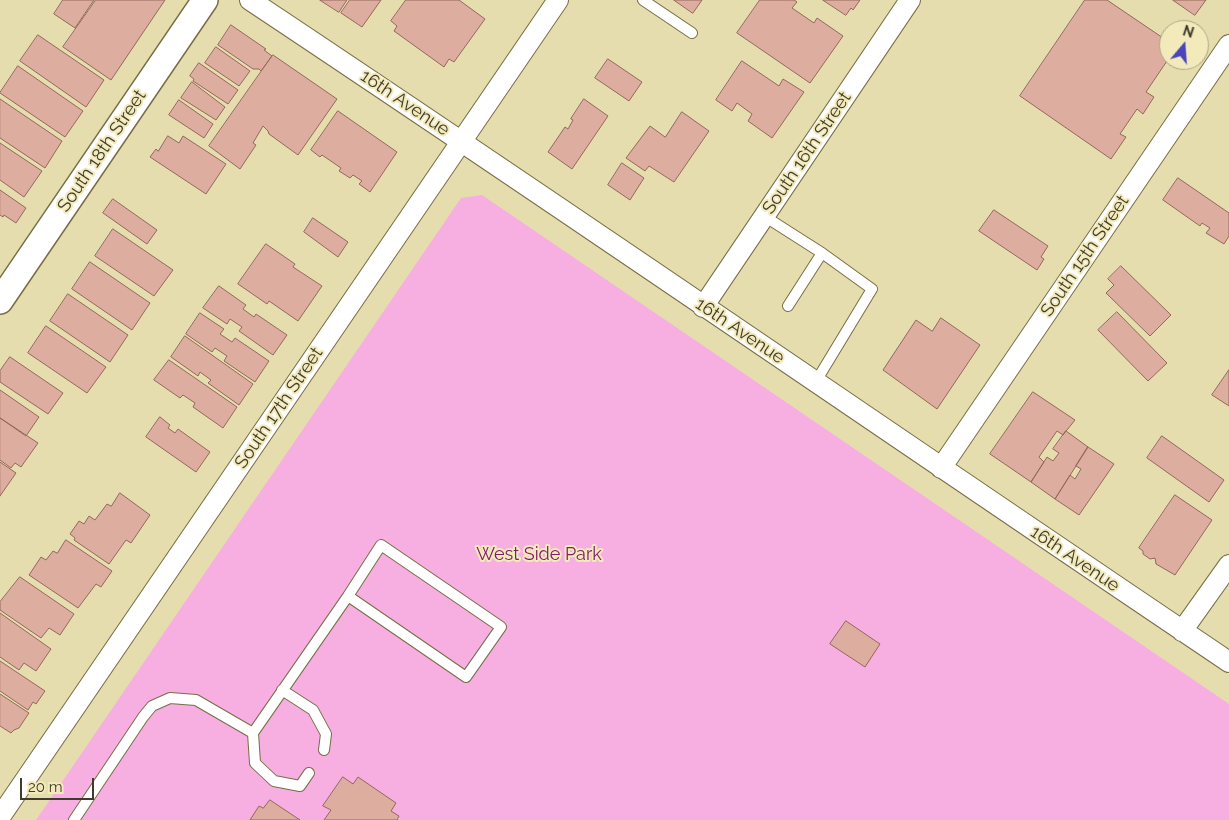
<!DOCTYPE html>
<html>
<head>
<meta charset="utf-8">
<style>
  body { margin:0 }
  #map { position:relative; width:1229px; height:820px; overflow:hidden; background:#e6ddaf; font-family:Raleway,sans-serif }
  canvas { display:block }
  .north { position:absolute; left:1159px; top:20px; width:50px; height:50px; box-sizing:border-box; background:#f3eabc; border:1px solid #aba482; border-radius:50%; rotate:18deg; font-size:14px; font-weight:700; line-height:20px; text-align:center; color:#403c2a }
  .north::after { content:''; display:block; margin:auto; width:18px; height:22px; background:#4946bc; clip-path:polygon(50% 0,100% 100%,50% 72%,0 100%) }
  .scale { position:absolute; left:20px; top:778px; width:74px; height:22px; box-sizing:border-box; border:2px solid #403c2a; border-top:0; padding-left:6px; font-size:15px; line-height:18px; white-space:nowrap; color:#403c2a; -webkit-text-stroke:4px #f3eabc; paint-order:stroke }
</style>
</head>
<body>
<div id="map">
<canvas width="1229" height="820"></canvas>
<div class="north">N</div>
<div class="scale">20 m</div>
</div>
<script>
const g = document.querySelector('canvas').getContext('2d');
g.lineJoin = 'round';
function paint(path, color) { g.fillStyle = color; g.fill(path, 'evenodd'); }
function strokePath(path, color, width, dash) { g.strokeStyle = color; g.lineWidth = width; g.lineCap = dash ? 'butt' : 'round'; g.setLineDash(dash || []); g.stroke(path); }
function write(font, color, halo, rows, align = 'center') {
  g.font = font + ' Raleway,sans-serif'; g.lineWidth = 4; g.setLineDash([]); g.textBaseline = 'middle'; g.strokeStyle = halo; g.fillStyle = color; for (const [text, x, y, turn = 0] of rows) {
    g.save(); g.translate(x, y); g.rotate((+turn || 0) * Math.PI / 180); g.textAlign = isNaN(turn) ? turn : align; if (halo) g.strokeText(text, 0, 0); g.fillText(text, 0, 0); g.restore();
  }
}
paint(new Path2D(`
  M482,195L1229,704V820H36L461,198Z`), '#f7aee1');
const building = new Path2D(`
  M63,0H94L75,28L54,14Z
  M96,0H165L111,80L63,47Z
  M320,0H347L339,12Z
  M350,0H381L362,27L341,13Z
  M406,0H459L485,19L454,62L449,59L444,67L394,31L397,26L391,21Z
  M674,0H702L693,13Z
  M760,0H794L797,2L792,8L814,23L817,18L843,36L810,83L737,33Z
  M823,0H860L853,10L851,8L846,15Z
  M1085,0H1107L1169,42V58L1146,92L1154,97L1143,114L1137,109L1120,134L1126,137L1111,159L1020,96Z
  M1173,0H1206L1195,15Z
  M231,25L266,49L264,50L272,56L261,71L259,69H253L218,45Z
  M38,35L104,80L86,107L20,61Z
  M216,47L250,71L239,86L205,63Z
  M273,55L337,99L298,155L269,134L268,131L263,126L253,143L256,145L240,169L209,146Z
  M608,59L642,82L629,101L595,78Z
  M742,61L779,86L783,79L804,92L772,138L748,121L752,114L737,103L732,111L716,100Z
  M199,63L238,90L228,104L193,81L194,79L190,76Z
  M18,66L83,111L65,137L0,93Z
  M192,82L225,107L216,120L181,98Z
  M0,99L62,141L45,168L0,138Z
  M584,99L608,116L572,169L548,152L565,127L568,129L573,120L571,119Z
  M179,100L213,124L204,138L169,115Z
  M338,111L397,152L370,192L359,184L362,181L353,175L350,178L339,171L341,168L322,155L320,157L311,150Z
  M682,112L709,131L674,182L649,166L645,171L626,158L650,126L665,137Z
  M168,136L179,143L183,136L226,164L206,194L150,157L156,149L158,151Z
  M0,143L42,171L24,197L0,180Z
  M622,163L644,178L630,200L608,185Z
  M1178,178L1229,213V236L1224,244L1206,233L1210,228L1202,223L1200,226L1163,200Z
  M0,190L26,208L16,223L4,215L3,217L0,215Z
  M113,199L157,230L147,244L103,213Z
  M994,210L1048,246L1041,257L1044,259L1037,270L979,231Z
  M313,218L348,242L338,257L304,232Z
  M113,229L173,270L154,296L95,256Z
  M266,244L295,264L293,267L322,286L298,321L269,301L267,304L238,284Z
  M90,262L150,303L132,330L72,289Z
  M1121,266L1171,315L1150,336L1106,293L1114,285L1108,279Z
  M219,286L246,305L243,309L254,317L256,314L287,335L273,355L239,331L242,327L230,319L227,324L203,308Z
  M68,294L128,335L110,362L50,321Z
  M1117,312L1167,363L1148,381L1098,330Z
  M200,313L224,329L220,334L232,342L235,338L269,361L255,382L224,361L227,356L215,348L212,352L186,334Z
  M941,318L980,345L937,409L883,370L916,320L932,331Z
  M46,326L106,367L87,393L28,353Z
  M185,336L253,384L239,405L208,383L211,380L200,372L198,376L171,357Z
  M10,357L63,393L48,414L0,382V371Z
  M169,360L237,407L223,428L193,407L195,403L183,395L180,398L154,380Z
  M1229,370V406L1212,395Z
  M0,390L39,417L26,436L0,418Z
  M1033,392L1075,420L1063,435L1057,431L1039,457L1044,462L1031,482L990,454Z
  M160,417L170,425L168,428L175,433L178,429L210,452L196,472L146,437Z
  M0,418L38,443L21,467L15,463L11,468L0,460Z
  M1066,431L1088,447L1055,499L1031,482L1047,457L1053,461L1059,453L1053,449Z
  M1162,436L1224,480L1209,502L1147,458Z
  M1088,447L1114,464L1079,515L1055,499L1070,475L1075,479L1081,469L1076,466Z
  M0,462L16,473L0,496Z
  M120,493L150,515L131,543L126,540L109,564L74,540L75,538L70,534L79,521L84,524L89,516L95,520L107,504L111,506Z
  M1175,495L1212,520L1175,575L1156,564L1155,558L1150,559L1143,554V551L1139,548Z
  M66,540L112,571L101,587L96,584L78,608L29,575L41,557L46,560L53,551L57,553Z
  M20,577L74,614L60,635L49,628L41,638L0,610V602Z
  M0,613L51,649L36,671L24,663L19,670L0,657Z
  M846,621L880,644L865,667L830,644Z
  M0,661L45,691L36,704L33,702L28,710L0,691Z
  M0,694L29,713L19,728L14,730L11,733L0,726Z
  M343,777L353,784L358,777L396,803L391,811L399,816L397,820H324L331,810L323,806Z
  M270,800L300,820H250L259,806L263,808Z`);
paint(building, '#ddad9f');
strokePath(building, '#93685b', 1);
const service = new Path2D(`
  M643,0L692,33
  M764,216L822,253L872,289L815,383
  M788,306L822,253
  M282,690L313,710L326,734L324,750
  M309,773L300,786L274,781L255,763L253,733L348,596L381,545L501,627L466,677L348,596
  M74,820L143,717L152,706L170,698L196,700L253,733`);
const minor = new Path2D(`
  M250,0C578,218 902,442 1229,662
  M703,307L910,0
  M941,468L1229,45
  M1182,631L1229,565
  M0,817L558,0`);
const tertiary = new Path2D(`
  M0,301L205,0`);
strokePath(service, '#776e45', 12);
strokePath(minor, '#776e45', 22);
strokePath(tertiary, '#776e45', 28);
strokePath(service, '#fff', 10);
strokePath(minor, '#fff', 20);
strokePath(tertiary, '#fff', 25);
write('18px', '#403c2a', '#f3eabc', [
  ["16th Avenue",405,103,34],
  ["South 18th Street",102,151,-56],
  ["South 16th Street",807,153,-56],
  ["South 15th Street",1085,256,-56],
  ["16th Avenue",740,331,34],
  ["South 17th Street",279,408,-56],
  ["16th Avenue",1075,559,34]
]);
write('18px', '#801d6c', '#f3eabc', [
  ["West Side Park",539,555]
]);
</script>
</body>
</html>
